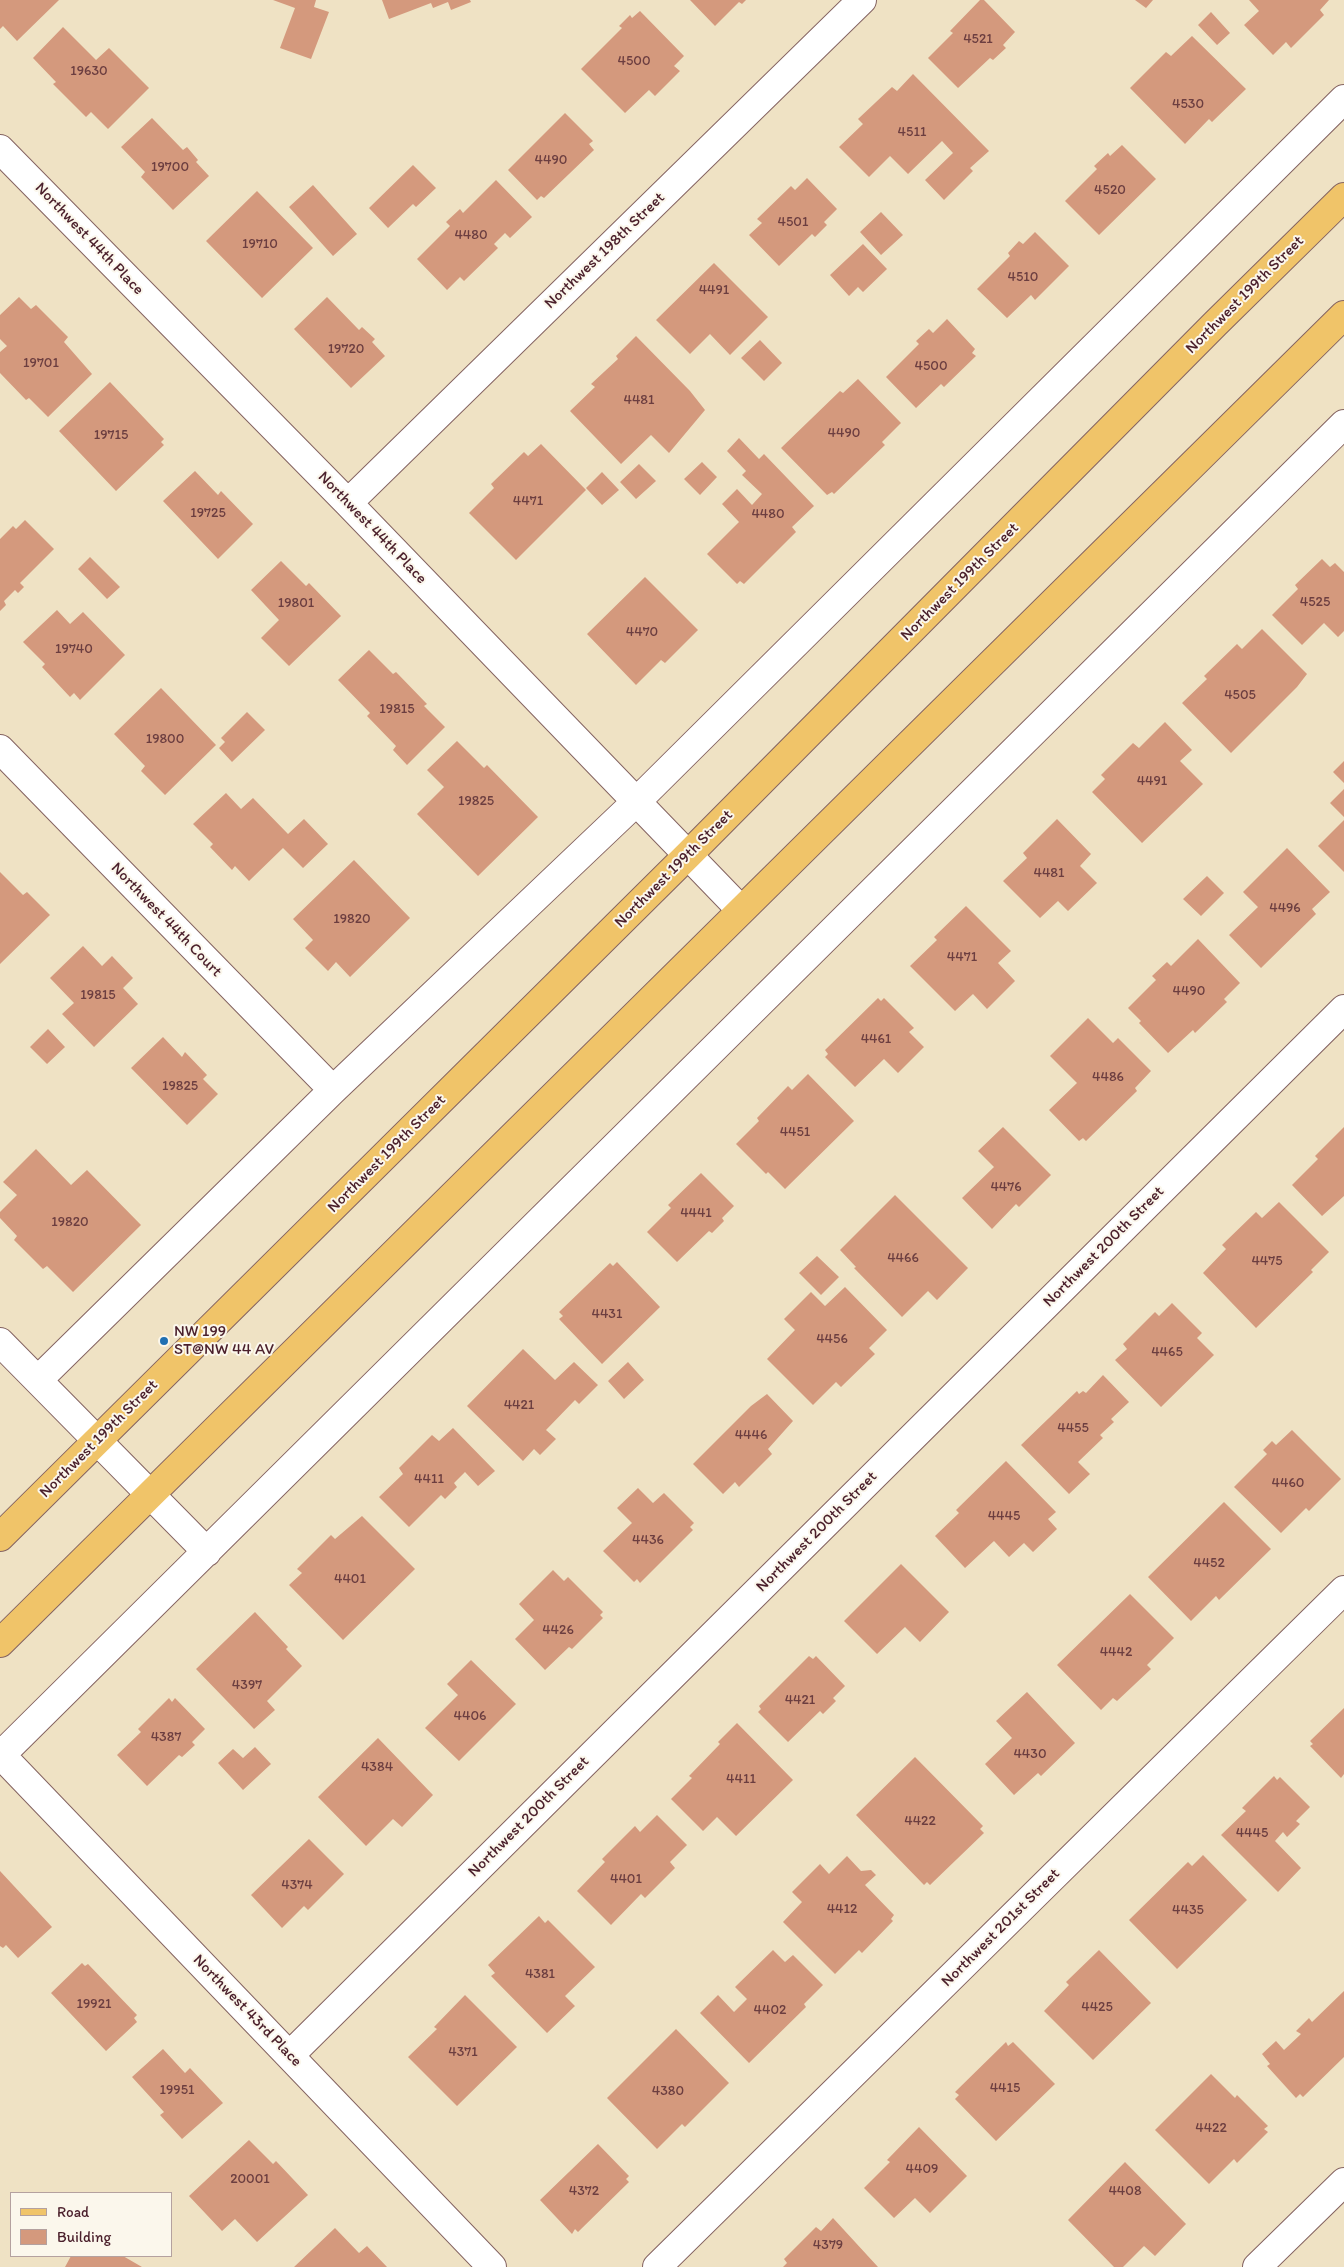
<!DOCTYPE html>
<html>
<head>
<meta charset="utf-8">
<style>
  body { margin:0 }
  #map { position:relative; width:1344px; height:2267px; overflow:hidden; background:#efe2c4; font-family:Itim,sans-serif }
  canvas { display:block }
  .legend { position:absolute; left:10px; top:2192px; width:162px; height:65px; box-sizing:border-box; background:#fbf7ec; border:1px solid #b4a19f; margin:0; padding:6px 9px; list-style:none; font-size:15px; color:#4a1f2b }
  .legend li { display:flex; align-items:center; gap:10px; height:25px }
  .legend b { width:25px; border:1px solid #b4a19f }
</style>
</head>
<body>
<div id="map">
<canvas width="1344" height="2267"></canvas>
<ul class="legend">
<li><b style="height:6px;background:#f0c469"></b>Road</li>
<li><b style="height:14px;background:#d4997d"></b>Building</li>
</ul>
</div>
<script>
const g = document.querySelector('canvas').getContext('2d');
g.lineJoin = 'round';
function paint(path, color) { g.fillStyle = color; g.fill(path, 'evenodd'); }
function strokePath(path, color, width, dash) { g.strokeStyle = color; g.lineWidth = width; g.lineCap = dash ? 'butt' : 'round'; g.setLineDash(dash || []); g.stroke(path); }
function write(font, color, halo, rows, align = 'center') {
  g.font = font + ' Itim,sans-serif'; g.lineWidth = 4; g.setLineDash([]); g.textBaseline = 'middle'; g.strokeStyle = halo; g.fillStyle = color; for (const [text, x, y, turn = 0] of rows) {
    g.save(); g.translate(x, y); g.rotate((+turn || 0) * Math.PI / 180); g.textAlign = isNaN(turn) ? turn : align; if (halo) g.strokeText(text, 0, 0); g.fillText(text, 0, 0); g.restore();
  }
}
paint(new Path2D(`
  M0,0H59L17,41L3,26L0,29Z
  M273,0H316L314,7L329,12L311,59L280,48L295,8Z
  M382,0H470L471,2L451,10L448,2L433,8L431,3L389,19Z
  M690,0H746L742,4L739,2L715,26Z
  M980,0H984L1015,32L1003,45L1006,48L993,60L990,58L958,88L928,58L953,33L950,31Z
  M1135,0H1153L1146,8Z
  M1249,0H1329L1320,10L1324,15L1291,48L1286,42L1273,55L1244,25L1259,11Z
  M640,11L684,56L674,66L680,71L655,96L649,90L625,113L581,69L622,28L619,26L630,15L632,18Z
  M1211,12L1230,33L1217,45L1198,25Z
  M63,27L96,60L109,48L149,88L108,129L91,112L86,117L53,84L56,82L33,58Z
  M1192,36L1246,89L1212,122L1209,119L1185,144L1130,88L1166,52L1171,56Z
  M913,74L989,151L970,168L973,171L944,200L925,180L953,153L942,141L908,174L890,156L869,177L839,147L863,124L858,119L892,87L897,91Z
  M565,113L593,141L589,144L594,150L544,198L541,196L537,200L508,170Z
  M152,118L183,150L187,147L198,160L196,162L209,176L173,210L141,177L145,172L121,147Z
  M1122,145L1156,179L1099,235L1065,201L1097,169L1094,166L1108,153L1110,156Z
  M413,165L436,188L416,207L413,204L388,228L369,208Z
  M807,178L837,209L824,222L827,225L815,237L812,234L779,266L749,235L762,223L757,219L791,186L795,190Z
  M496,180L532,217L510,238L505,233L494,244L498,248L464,281L460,277L447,290L417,259L450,226L446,222L460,209L463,213Z
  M313,185L357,234L333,256L289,207Z
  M257,191L313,248L262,298L206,241Z
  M881,212L903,235L881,255L860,232Z
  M1035,232L1069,266L1035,300L1031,295L1007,318L977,289L1010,256L1008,253L1019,241L1023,244Z
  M863,244L887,269L863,292L858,287L849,296L830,275Z
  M714,263L768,317L730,355L710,334L690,354L656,320Z
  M19,297L31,309L36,305L68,337L64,342L92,374L48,417L29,398L26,400L0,373V352L7,346L0,339V315Z
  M327,297L359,330L362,327L375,339L372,342L385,356L351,388L294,329Z
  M947,319L975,349L972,353L976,356L944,387L941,384L916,408L886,377L919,344L916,341L929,329L933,333Z
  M636,336L690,391L705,410L669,453L651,435L621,464L570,411L595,387L591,384L618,359L616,356Z
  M760,340L782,363L764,381L741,358Z
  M858,379L901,423L882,442L885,445L834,494L832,492L827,495L781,448L840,391L843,393Z
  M110,382L164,439L161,442L164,445L116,491L59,431Z
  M739,438L759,459L764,454L814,506L792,527L796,532L744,584L740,581L737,584L707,554L739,522L722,504L737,489L752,505L762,494L742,475L746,471L727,451Z
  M541,444L586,490L516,560L469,513L494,488L491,484L524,452L528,456Z
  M702,462L717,477L700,495L684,479Z
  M639,464L656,481L636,499L620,482Z
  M195,471L218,495L221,491L253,524L218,559L163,501Z
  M602,472L619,490L602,505L586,488Z
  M25,520L54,549L20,583L24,587L18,593L15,590L4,601L6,605L0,611V539L13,526L16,529Z
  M90,557L120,587L107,599L78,569Z
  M1322,559L1330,567L1335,563L1344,572V631L1338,637L1324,623L1302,645L1272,615L1298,589L1295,585Z
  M281,561L306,586L309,583L341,616L289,666L261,638L279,620L251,590Z
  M645,577L698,630L665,663L661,660L636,685L587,634Z
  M57,610L70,624L83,612L125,655L80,700L74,693L70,697L42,667L45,664L23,642Z
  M1262,629L1307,674L1297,687L1231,753L1182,703L1207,679L1204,676L1237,644L1242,649Z
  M369,650L393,674L396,672L427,704L424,706L445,727L407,765L393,750L396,746L367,716L370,713L338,680Z
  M161,688L216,745L165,795L141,771L145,766L114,734Z
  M247,712L265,730L232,762L219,748L225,742L221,738Z
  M1165,722L1192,750L1180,761L1203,784L1142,843L1092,792L1105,779L1101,775L1133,743L1139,748Z
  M457,741L484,768L487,765L538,817L478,876L417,814L444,787L427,770Z
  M1344,761V783L1333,772Z
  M1344,789V817L1330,803Z
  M226,793L241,809L253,798L288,834L304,819L328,844L303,868L283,848L249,881L235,866L232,870L210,847L213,844L193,824Z
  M1057,819L1091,854L1080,866L1097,883L1068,911L1058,901L1040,918L1003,881L1027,858L1023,853Z
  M1344,820V872L1318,846Z
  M1287,848L1330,892L1312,909L1316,914L1261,968L1229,935L1258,907L1243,892Z
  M354,860L410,918L350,977L336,962L328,971L305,948L313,940L293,919Z
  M0,872L23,895L27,892L50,915L0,964Z
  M1207,876L1224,893L1201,916L1183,899Z
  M966,906L1011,951L998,963L1015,981L987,1009L973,994L955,1011L910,966L937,940L934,937Z
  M1198,939L1240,983L1224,999L1227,1002L1195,1033L1193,1030L1168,1053L1139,1023L1141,1021L1128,1008L1156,980L1152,976L1167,962L1171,966Z
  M83,946L102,966L112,956L133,978L123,988L138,1004L94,1047L62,1014L74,1003L50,978Z
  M878,998L881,1001L884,998L914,1028L909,1032L924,1047L898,1073L884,1059L855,1087L825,1057L828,1054L825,1050Z
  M1088,1018L1113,1043L1118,1038L1151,1071L1135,1088L1137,1091L1086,1141L1083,1138L1079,1141L1049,1110L1077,1083L1050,1056Z
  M48,1029L65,1047L47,1064L30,1047Z
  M163,1037L182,1057L185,1052L207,1075L203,1079L218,1094L187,1125L131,1068Z
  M808,1074L854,1121L785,1189L768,1172L766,1174L736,1144L759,1121L757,1118L788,1086L792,1090Z
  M1003,1127L1051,1175L1019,1207L1016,1204L992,1229L962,1198L994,1167L978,1151Z
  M1344,1127V1196L1322,1216L1292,1185L1318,1159L1315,1156Z
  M36,1149L71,1185L87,1170L141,1225L73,1292L47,1266L43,1269L14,1240L17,1236L0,1218V1212L17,1195L3,1182Z
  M701,1173L734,1206L722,1218L724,1221L712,1233L709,1231L677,1262L647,1232L671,1208L668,1205Z
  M895,1195L968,1268L937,1300L928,1291L902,1317L854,1268L856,1267L840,1250Z
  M1279,1202L1329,1252L1311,1270L1313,1272L1256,1328L1203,1273L1226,1249L1222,1245L1256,1212L1262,1218Z
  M817,1256L839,1277L821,1295L799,1273Z
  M617,1262L660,1307L602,1364L559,1319L563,1316L559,1312L610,1263L613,1266Z
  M845,1287L887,1330L869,1348L875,1354L841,1387L836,1382L813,1405L767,1359L795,1330L784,1319L811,1292L825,1306Z
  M1172,1303L1202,1333L1197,1338L1214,1355L1161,1407L1115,1360L1127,1349L1123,1344L1155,1312L1159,1316Z
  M523,1349L555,1380L574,1362L598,1385L579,1404L575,1400L546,1430L556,1439L540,1455L534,1449L523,1461L467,1406Z
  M628,1362L644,1380L624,1399L608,1381Z
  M1103,1375L1129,1402L1111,1419L1114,1422L1100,1435L1103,1438L1078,1462L1090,1474L1069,1494L1021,1445L1077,1391L1079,1394L1083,1391L1086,1393Z
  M767,1394L793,1421L768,1449L772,1454L739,1487L735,1482L723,1494L693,1464L751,1406Z
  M453,1428L495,1471L478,1486L465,1472L454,1483L457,1487L445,1499L441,1495L409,1527L379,1497L403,1474L399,1468L432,1435L439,1441Z
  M1292,1430L1341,1479L1309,1511L1306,1508L1281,1533L1234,1487L1267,1454L1263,1450L1272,1441L1276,1445Z
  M1006,1461L1056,1512L1048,1519L1057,1529L1033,1552L1024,1543L1009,1557L994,1541L965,1568L935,1536L959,1513L956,1510Z
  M638,1488L653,1503L664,1493L694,1523L690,1527L693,1530L640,1583L637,1579L634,1582L603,1551L632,1523L617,1508Z
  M1224,1502L1271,1549L1219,1600L1216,1596L1191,1621L1148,1577Z
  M362,1516L415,1569L343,1640L289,1585L302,1573L297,1569L331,1535L335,1539Z
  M901,1564L949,1612L920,1642L905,1627L877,1654L844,1621Z
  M553,1570L564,1581L568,1577L603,1612L600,1615L603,1618L572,1649L569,1647L545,1670L515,1639L534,1620L519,1604Z
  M1130,1594L1174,1638L1147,1665L1151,1669L1117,1701L1113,1698L1101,1710L1057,1665Z
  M255,1612L288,1647L286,1649L302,1666L267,1701L275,1710L254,1729L196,1669Z
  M809,1656L813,1659L816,1656L845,1686L833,1698L836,1701L823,1714L820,1711L788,1742L758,1712L761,1709L759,1706Z
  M471,1660L516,1704L459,1761L425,1728L458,1695L447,1684Z
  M1027,1692L1075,1743L1041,1776L1038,1773L1014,1795L985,1764L1012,1738L996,1721Z
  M169,1698L172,1702L175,1698L205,1729L192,1742L195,1745L182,1757L179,1755L147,1786L117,1755L141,1732L138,1729Z
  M1344,1708V1774L1341,1778L1310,1746L1313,1744L1310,1741Z
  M737,1723L793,1780L736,1836L717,1817L703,1831L671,1799L692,1778L689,1776L720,1744L718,1742Z
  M378,1738L433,1795L402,1827L393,1819L366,1846L318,1797Z
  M255,1747L271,1764L243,1790L218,1763L233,1749L243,1758Z
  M915,1757L983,1826L980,1829L984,1833L930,1885L927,1882L924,1885L856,1815Z
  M1274,1776L1277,1780L1280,1777L1310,1807L1296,1821L1300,1824L1287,1837L1283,1832L1275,1841L1301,1868L1278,1892L1221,1835L1246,1811L1242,1808Z
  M657,1815L687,1845L670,1862L675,1868L645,1898L641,1894L611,1925L577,1891L605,1862L602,1859L635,1826L640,1832Z
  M309,1839L344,1874L308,1910L304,1906L282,1928L251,1895Z
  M1203,1855L1247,1900L1177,1969L1129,1920L1188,1862L1192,1866Z
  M847,1856L861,1871L871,1870L876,1875L865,1885L894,1915L891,1919L893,1921L862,1953L859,1950L835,1974L783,1922L802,1902L792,1892L820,1864L829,1874Z
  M0,1871L52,1927L18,1958L6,1945L3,1948L0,1946Z
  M539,1916L545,1923L548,1920L595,1967L565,1996L575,2006L547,2033L491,1976L495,1973L488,1965Z
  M773,1950L785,1962L793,1955L823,1985L804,2004L806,2007L749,2063L700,2013L718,1995L734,2012L747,1999L735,1987Z
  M1099,1950L1151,2003L1093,2060L1044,2011L1069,1985L1066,1982Z
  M82,1963L85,1966L88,1964L137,2015L134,2018L137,2022L106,2051L51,1993Z
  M1344,1991V2057L1303,2097L1300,2094L1296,2098L1267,2066L1270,2064L1262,2054L1276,2041L1284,2050L1301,2034L1296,2031L1309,2018L1312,2022Z
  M465,1995L517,2047L457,2106L408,2057L437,2029L434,2027Z
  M676,2029L729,2083L685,2127L682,2124L657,2149L607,2098Z
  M1006,2042L1008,2046L1013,2042L1055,2084L996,2141L955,2099L959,2095L955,2092Z
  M163,2049L185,2073L190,2068L223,2103L182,2139L160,2115L164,2112L132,2077Z
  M1211,2074L1235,2098L1237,2095L1268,2126L1264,2129L1268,2132L1237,2163L1234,2159L1209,2184L1155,2130Z
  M919,2127L967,2176L930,2213L915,2198L894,2218L864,2188L890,2162L887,2160Z
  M249,2140L273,2164L276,2161L308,2195L257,2242L235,2219L222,2231L189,2196Z
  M598,2144L629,2176L626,2179L629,2182L578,2232L575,2229L572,2234L540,2200Z
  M1125,2162L1186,2224L1155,2256L1144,2246L1123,2267H1114L1068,2220Z
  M833,2218L878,2267H783L787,2263L784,2259L816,2227L821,2231Z
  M335,2228L359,2253L367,2246L387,2267H294Z
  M71,2256H123L142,2267H65Z`), '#d4997d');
const minor = new Path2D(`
  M0,149L348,503L741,910
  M348,503L862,0
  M0,749L333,1090
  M0,1342L207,1552
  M38,1380L333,1090L636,802L1344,99
  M1,1755L492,2267
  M0,1756L1344,424
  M290,2055L1344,1009
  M657,2267L1344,1590
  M1257,2267L1344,2182`);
const major = new Path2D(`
  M0,1537L688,855L1215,324L1344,197
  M0,1643L1344,315`);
strokePath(minor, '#846361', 30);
strokePath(major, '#846361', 30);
strokePath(minor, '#fff', 28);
strokePath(major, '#f0c469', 28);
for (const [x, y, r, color] of [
  [164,1341,5,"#1f6fb2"]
]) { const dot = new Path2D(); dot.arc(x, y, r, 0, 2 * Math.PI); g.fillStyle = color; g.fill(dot); strokePath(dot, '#fbf7ec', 2); }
write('14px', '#6c3e40', null, [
  ["4521",978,39],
  ["4500",634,61],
  ["19630",89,71],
  ["4530",1188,104],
  ["4511",912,132],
  ["4490",551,160],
  ["19700",170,167],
  ["4520",1110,190],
  ["4501",793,222],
  ["4480",471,235],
  ["19710",260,244],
  ["4510",1023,277],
  ["4491",714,290],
  ["19720",346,349],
  ["19701",41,363],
  ["4500",931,366],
  ["4481",639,400],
  ["4490",844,433],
  ["19715",111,435],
  ["4471",528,501],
  ["19725",208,513],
  ["4480",768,514],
  ["4525",1315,602],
  ["19801",296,603],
  ["4470",642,632],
  ["19740",74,649],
  ["4505",1240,695],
  ["19815",397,709],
  ["19800",165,739],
  ["4491",1152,781],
  ["19825",476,801],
  ["4481",1049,873],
  ["4496",1285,908],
  ["19820",352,919],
  ["4471",962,957],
  ["4490",1189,991],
  ["19815",98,995],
  ["4461",876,1039],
  ["4486",1108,1077],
  ["19825",180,1086],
  ["4451",795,1132],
  ["4476",1006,1187],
  ["4441",696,1213],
  ["19820",70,1222],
  ["4466",903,1258],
  ["4475",1267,1261],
  ["4431",607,1314],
  ["4456",832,1339],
  ["4465",1167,1352],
  ["4421",519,1405],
  ["4455",1073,1428],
  ["4446",751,1435],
  ["4411",429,1479],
  ["4460",1288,1483],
  ["4445",1004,1516],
  ["4436",648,1540],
  ["4452",1209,1563],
  ["4401",350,1579],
  ["4426",558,1630],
  ["4442",1116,1652],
  ["4397",247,1685],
  ["4421",800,1700],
  ["4406",470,1716],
  ["4387",166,1737],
  ["4430",1030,1754],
  ["4384",377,1767],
  ["4411",741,1779],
  ["4422",920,1821],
  ["4445",1252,1833],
  ["4401",626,1879],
  ["4374",297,1885],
  ["4412",842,1909],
  ["4435",1188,1910],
  ["4381",540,1974],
  ["19921",94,2004],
  ["4425",1097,2007],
  ["4402",770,2010],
  ["4371",463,2052],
  ["4415",1005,2088],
  ["19951",177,2090],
  ["4380",668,2091],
  ["4422",1211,2128],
  ["4409",922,2169],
  ["20001",250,2179],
  ["4372",584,2191],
  ["4408",1125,2191],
  ["4379",828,2245]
]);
write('16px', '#4a1f2b', '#fbf7ec', [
  ["Northwest 44th Place",89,239,46],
  ["Northwest 198th Street",605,251,-44],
  ["Northwest 199th Street",1245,295,-45],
  ["Northwest 44th Place",372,528,46],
  ["Northwest 199th Street",960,582,-45],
  ["Northwest 199th Street",674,869,-45],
  ["Northwest 44th Court",166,920,46],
  ["Northwest 199th Street",387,1154,-45],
  ["Northwest 200th Street",1104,1247,-45],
  ["Northwest 199th Street",99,1439,-45],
  ["Northwest 200th Street",817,1532,-45],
  ["Northwest 200th Street",529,1817,-45],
  ["Northwest 201st Street",1001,1928,-45],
  ["Northwest 43rd Place",247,2011,46]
]);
write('16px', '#4a1f2b', '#fbf7ec', [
  ["NW 199",174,1332],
  ["ST@NW 44 AV",174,1350]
], 'left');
</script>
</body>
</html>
